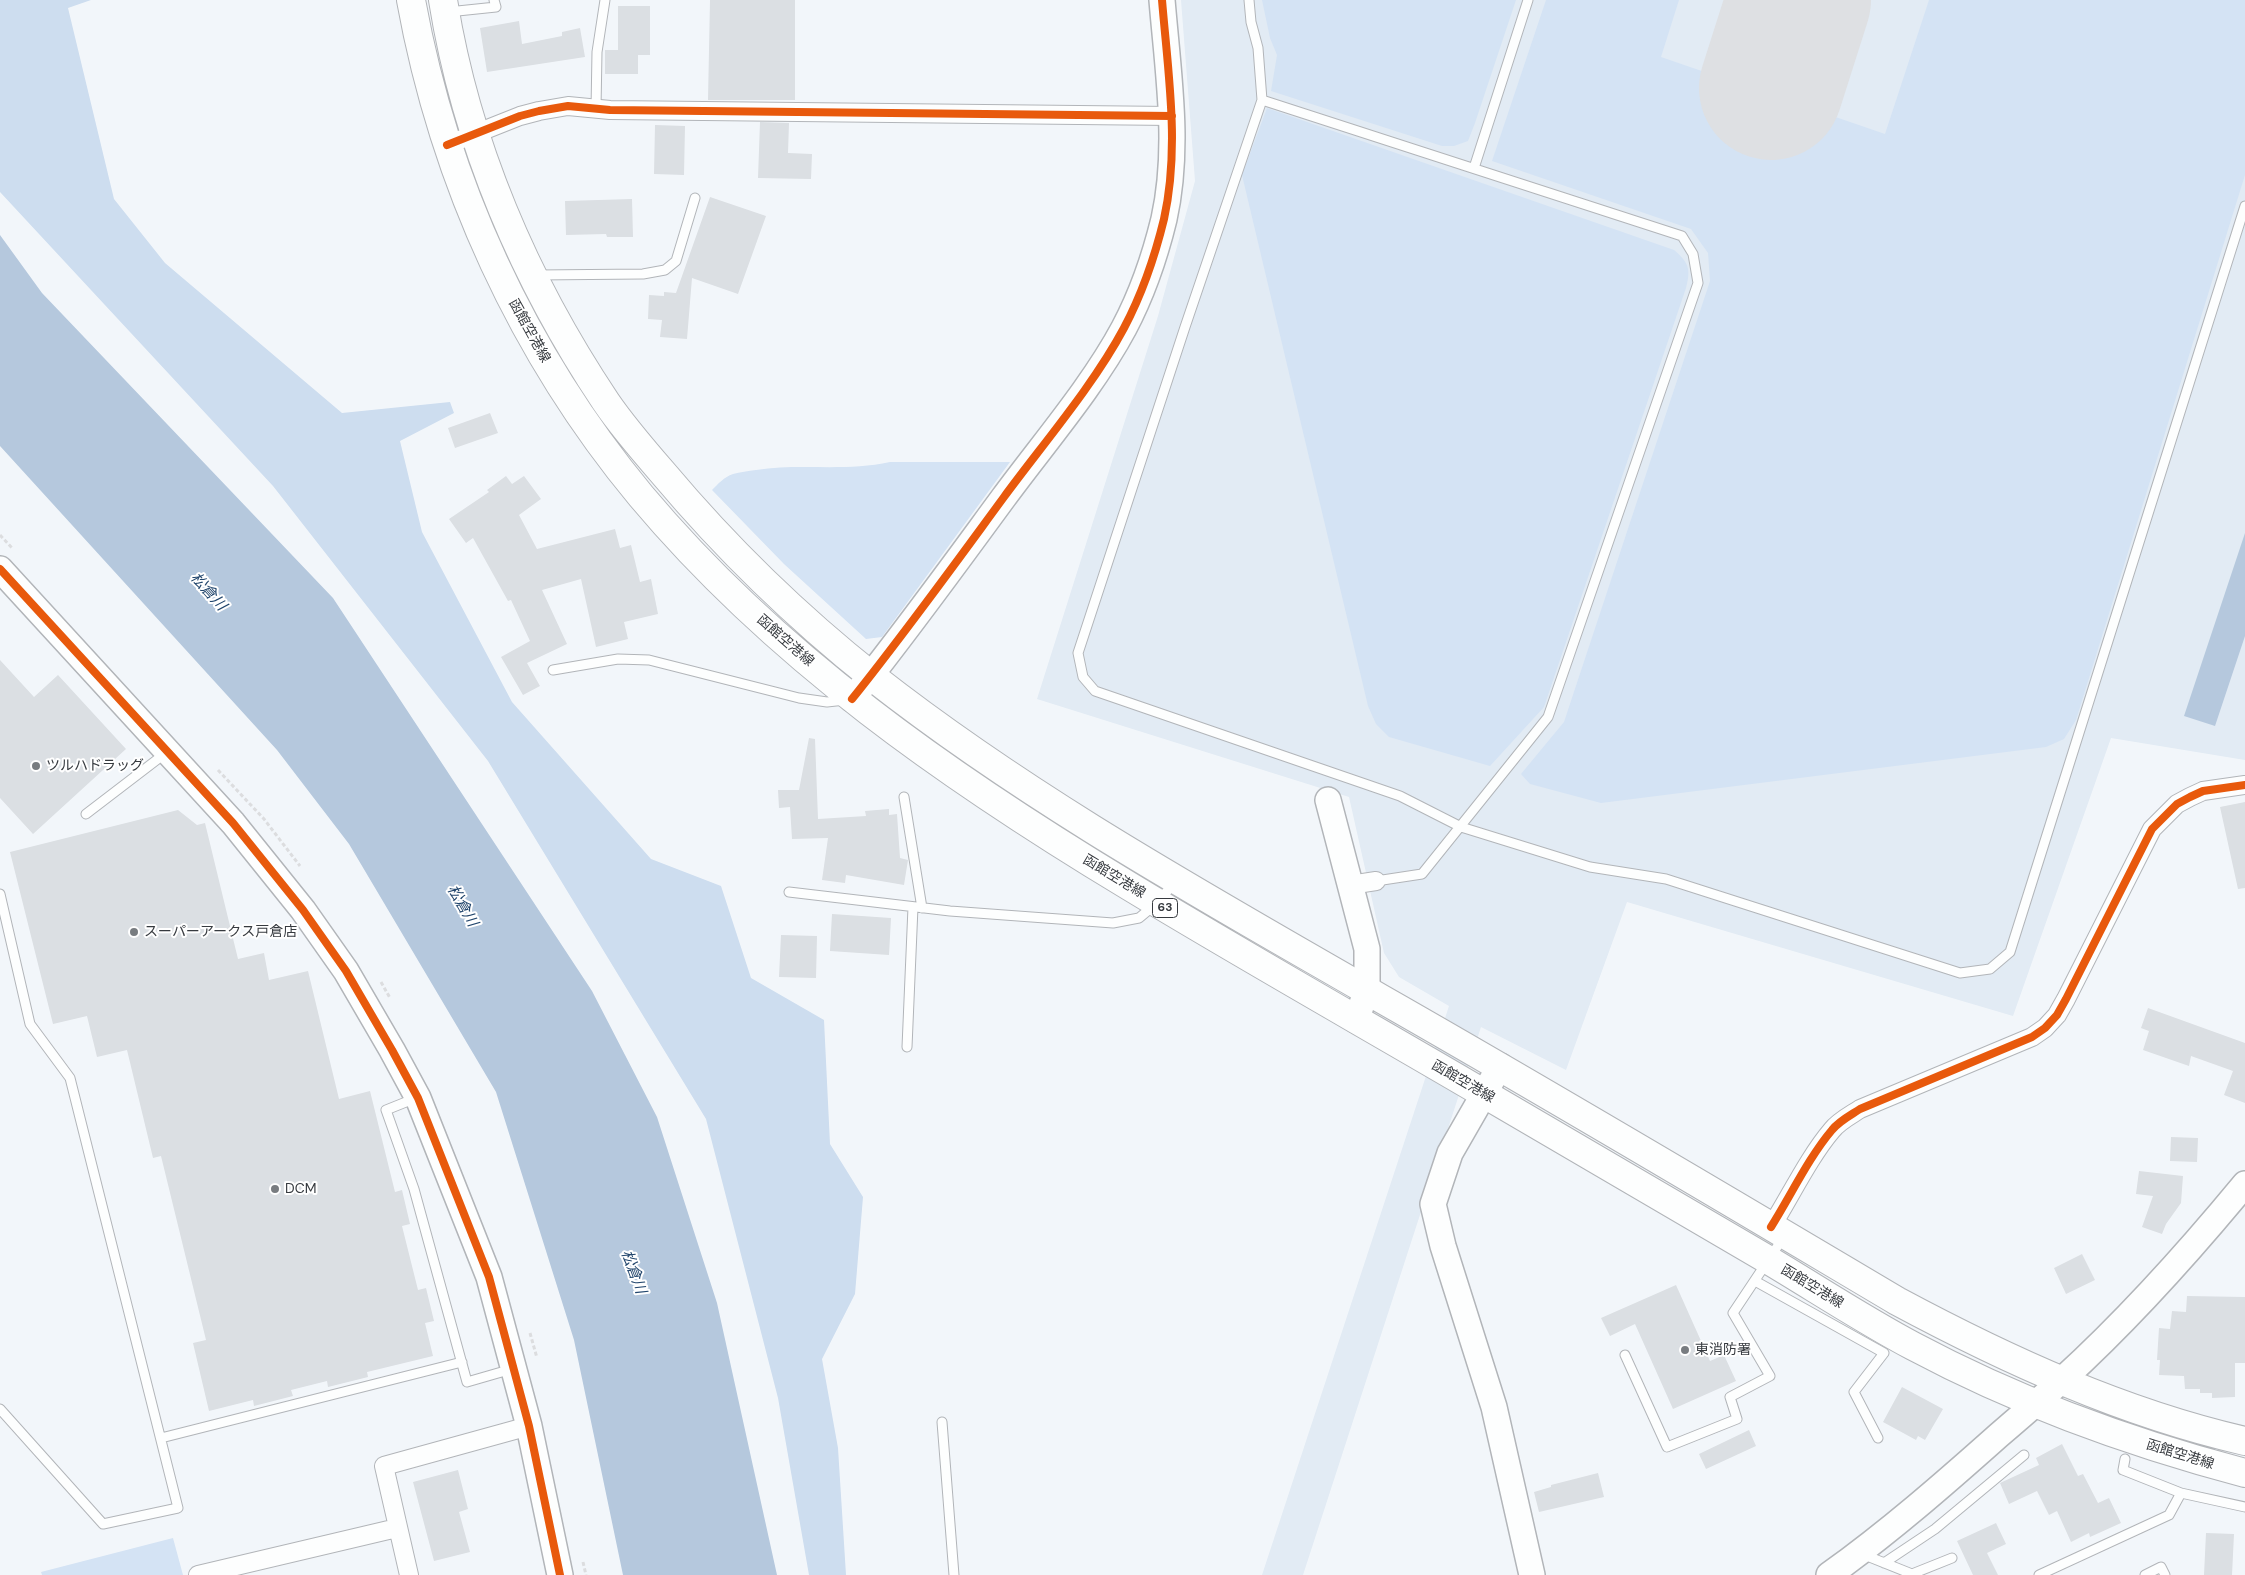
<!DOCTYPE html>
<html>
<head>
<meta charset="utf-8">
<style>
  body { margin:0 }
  canvas { display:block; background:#f2f6fa }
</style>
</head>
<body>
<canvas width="2245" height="1575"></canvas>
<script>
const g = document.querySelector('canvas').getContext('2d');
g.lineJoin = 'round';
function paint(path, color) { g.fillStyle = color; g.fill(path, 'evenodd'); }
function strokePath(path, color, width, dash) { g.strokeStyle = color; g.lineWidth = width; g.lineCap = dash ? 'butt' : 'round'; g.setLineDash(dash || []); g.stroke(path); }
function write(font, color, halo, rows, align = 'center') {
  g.font = font + ' "DM Sans","Noto Sans JP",sans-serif'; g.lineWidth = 4; g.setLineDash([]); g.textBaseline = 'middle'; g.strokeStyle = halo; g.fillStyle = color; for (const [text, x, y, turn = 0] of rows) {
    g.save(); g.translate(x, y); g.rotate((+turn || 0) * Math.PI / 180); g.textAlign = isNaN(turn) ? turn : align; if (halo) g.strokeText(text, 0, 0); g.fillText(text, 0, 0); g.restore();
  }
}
paint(new Path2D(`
  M1181,0H2245V760L2111,738L2013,1016L1627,902L1566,1070L1481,1027L1303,1575H1262L1449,1006L1399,977L1384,953L1349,797L1037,699L1158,316L1195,181Z`), '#e2ebf4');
paint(new Path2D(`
  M1262,0H1516L1475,123L1468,141L1454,146H1442L1271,91L1277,55L1270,38Z
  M1546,0H1679L1661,57L1885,134L1929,0H2245V175L2076,720L2064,739L2046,747L1601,803L1530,784L1521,774L1564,722L1710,281L1708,253L1691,229L1492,161Z
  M1267,108L1674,250C1689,263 1691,269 1686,288L1544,707L1490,766L1389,737L1376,724L1368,706L1242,175Z
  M890,462H1010L882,637L866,639L784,564L712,490C718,484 724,477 733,474C740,472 748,471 756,470C800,463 845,472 890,462Z
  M173,1538L183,1575H42L41,1572Z`), '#d4e3f4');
paint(new Path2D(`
  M0,0H91L68,8L114,199L165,263L342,413L450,402L454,413L400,441L422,532L512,702L651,859L721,886L751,978L824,1020L830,1144L863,1197L855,1294L822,1359L838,1448L846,1575H809L778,1398L706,1119L488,761L273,486L0,192Z`), '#cdddef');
paint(new Path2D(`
  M0,235L42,293L333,598L592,991L657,1117L717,1303L777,1575H623L574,1340L496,1092L349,844L277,750L0,446Z
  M2245,533V636L2215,726L2184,716Z`), '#b5c8dd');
strokePath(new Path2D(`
  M1771,88L1799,0`), '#dee0e3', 144);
paint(new Path2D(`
  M710,0H795V100H708Z
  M618,6H650V55H638V74H605V50H618Z
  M519,21L522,44L562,36V32L580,28L585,57L487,72L480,28Z
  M760,122L789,123L788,153L812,154L811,179L758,178Z
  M655,125L685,126L684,175L654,174Z
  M710,197L766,216L738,294L692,278L687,339L660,337L662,320L648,319L649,295L664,296V292L676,293Z
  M632,199L633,237H607L606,234L566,235L565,201Z
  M490,413L498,433L455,448L448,428Z
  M506,476L512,484L524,476L541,499L519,515L537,549L615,529L620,548L631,545L640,582L651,579L658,614L624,622L628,639L596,647L581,579L542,590L567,644L527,663L540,686L523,695L501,657L530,641L511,600L508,601L473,538L466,543L449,519L489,492L487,490Z
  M0,660L34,697L58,675L126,749L33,834L0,798Z
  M809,738L815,739L818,819L866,816L865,811L889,809V815L897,814L900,858L908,860L904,885L846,875L845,883L822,880L828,838L792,839L790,807L779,808L778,790H799Z
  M2245,802V888L2238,889L2220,807Z
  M178,810L197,825L205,823L238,959L264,953L269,980L308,971L339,1099L370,1091L395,1192L402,1190L410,1224L402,1226L418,1290L426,1288L434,1321L425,1323L433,1356L367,1372L368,1377L328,1387L327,1381L291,1390L293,1396L254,1406L253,1400L209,1411L193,1343L206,1340L161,1156L153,1158L127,1050L97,1057L87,1016L53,1024L10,852Z
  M832,914L891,918L889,955L830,951Z
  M781,935L817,936L816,978L779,977Z
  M2148,1008L2245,1043V1103L2224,1095L2233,1071L2191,1056L2189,1066L2143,1050L2149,1031L2141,1028Z
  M2171,1137L2198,1138L2197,1162L2170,1161Z
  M2139,1171L2183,1176L2181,1203L2166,1224L2162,1234L2142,1227L2153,1196L2136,1194Z
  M2082,1254L2095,1280L2066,1294L2054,1268Z
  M1676,1285L1710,1361L1724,1355L1736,1381L1673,1409L1635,1324L1610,1336L1601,1318Z
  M2187,1296L2245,1297V1363H2235V1397L2212,1398V1393H2200V1389H2185L2184,1376L2159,1375L2160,1360H2157L2159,1328L2170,1329L2172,1311L2186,1312Z
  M1902,1387L1943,1409L1925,1440L1918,1436L1916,1440L1883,1422Z
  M1749,1430L1756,1446L1706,1469L1699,1454Z
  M2062,1444L2078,1476L2083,1474L2098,1503L2109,1498L2121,1523L2090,1537L2089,1533L2071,1542L2057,1511L2049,1515L2037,1491L2009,1504L2000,1483L2039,1465L2036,1458Z
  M458,1470L468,1509L459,1512L470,1552L434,1561L413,1482Z
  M1598,1473L1604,1497L1539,1512L1534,1492L1551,1487V1485Z
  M1996,1523L2006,1544L1987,1553L1998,1575H1973L1957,1541Z
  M2206,1533L2234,1534L2232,1575H2204Z`), '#dbdfe3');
const lane = new Path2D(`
  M1249,0L1251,22L1258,48L1262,100L1682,236L1693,254L1698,283L1548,717L1422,874L1376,881
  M448,12L496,7L494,0
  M1262,100L1185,327L1078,653L1083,677L1095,691L1400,796L1461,827L1590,867L1666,879L1960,973L1990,969L2010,952L2245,206
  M596,109L597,52L605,0
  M1474,168L1528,0
  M537,275L643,274L665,270L676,261L695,198
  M553,670L618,659L649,660L799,698L827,702L845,700
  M904,797L922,908
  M86,814L167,752
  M789,892L950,911L1113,923L1139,918L1157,903L1174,883
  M0,894L30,1024L70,1078L178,1508L103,1524L0,1409
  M907,1047L913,907
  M416,1098L386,1110L414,1189L467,1382L512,1369
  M1755,1281L1884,1353L1854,1392L1878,1438
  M1625,1355L1667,1447L1737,1419L1730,1397L1770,1376L1733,1313L1783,1238
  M942,1422L954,1575
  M161,1438L462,1362
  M2125,1459L2123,1470L2181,1493L2245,1507
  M1862,1554L1912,1574L1952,1558
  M1884,1563L1935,1529L2024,1455
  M2039,1575L2169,1515L2181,1493
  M2145,1575L2161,1567L2165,1575`);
const street = new Path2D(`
  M447,145L520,116L539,111L568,106L610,110L1172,116
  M1350,885L1376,881
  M1771,1227C1790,1197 1809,1157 1832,1130C1839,1121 1851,1115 1860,1109L2032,1037L2045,1028L2057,1015L2066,999L2152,829L2177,804L2190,797L2203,791L2245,785
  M198,1575L397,1528
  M409,1575L384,1466L529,1426`);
const secondary = new Path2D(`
  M0,569L233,823L303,910L346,971L392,1050L418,1098L489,1277L529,1426L560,1575
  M852,699C905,633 954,565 1004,497C1043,444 1093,386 1124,328C1142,294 1155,256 1164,219C1180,147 1168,73 1162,0
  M1328,800L1367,949V990L1356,1020
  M1500,1066L1450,1153L1433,1204L1443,1246L1494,1407L1532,1575
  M1829,1575C1889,1532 1944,1484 1999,1435C2020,1417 2041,1399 2062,1380C2128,1320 2188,1253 2245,1184`);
const primary = new Path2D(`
  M411,0C444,182 523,354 641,496C776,657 950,778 1129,886C1251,960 1376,1030 1500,1103C1588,1155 1677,1206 1765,1258C1814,1287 1862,1319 1913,1346C2018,1402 2131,1443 2245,1473
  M443,0C466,144 525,281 606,402C623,427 643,450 663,473C726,548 797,617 874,678C1031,801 1207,898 1380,998C1554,1097 1725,1199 1897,1301C2007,1360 2123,1413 2245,1441`);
strokePath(lane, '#b2b5b9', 11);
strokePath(street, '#b2b5b9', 20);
strokePath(secondary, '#b2b5b9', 28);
strokePath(primary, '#b2b5b9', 30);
strokePath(new Path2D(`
  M0,535L13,549
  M218,770L264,819L300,866
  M381,982L390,998
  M530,1333L537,1358
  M583,1562L586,1575`), '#dcdddf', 3, [4, 2.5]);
strokePath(lane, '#fdfefe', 9);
strokePath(street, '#fdfefe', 18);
strokePath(secondary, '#fdfefe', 25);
strokePath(primary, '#fdfefe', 28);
strokePath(new Path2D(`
  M447,145L520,116L539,111L568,106L610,110L1172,116
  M0,569L233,823L303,910L346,971L392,1050L418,1098L489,1277L529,1426L560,1575
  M852,699C905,633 954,565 1004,497C1043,444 1093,386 1124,328C1142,294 1155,256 1164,219C1180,147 1168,73 1162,0
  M1771,1227C1790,1197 1809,1157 1832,1130C1839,1121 1851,1115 1860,1109L2032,1037L2045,1028L2057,1015L2066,999L2152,829L2177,804L2190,797L2203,791L2245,785`), '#e8590c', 8);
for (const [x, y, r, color] of [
  [36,766,5,"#787c80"],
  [134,932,5,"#787c80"],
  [275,1189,5,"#787c80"],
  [1685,1350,5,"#787c80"]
]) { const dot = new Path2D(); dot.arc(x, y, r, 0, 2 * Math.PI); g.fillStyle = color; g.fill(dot); strokePath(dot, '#fff', 2); }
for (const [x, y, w] of [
  [1165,908,25]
]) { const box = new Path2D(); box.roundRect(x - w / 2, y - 9.5, w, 19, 4); g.fillStyle = '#fff'; g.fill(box); strokePath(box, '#363a3f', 1); }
write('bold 12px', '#363a3f', null, [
  ["63",1165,908]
]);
write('14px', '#363a3f', '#fff', [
  ["函館空港線",529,331,61],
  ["函館空港線",785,641,41],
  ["函館空港線",1114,877,31],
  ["函館空港線",1463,1082,30],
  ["函館空港線",1812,1287,31],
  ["函館空港線",2180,1455,17]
]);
write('14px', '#363a3f', '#fff', [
  ["ツルハドラッグ",46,766],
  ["スーパーアークス戸倉店",144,932],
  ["DCM",285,1189],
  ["東消防署",1695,1350]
], 'left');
write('italic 15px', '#22466d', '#fff', [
  ["松倉川",208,592,48],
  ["松倉川",462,906,60],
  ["松倉川",633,1272,70]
]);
</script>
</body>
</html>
